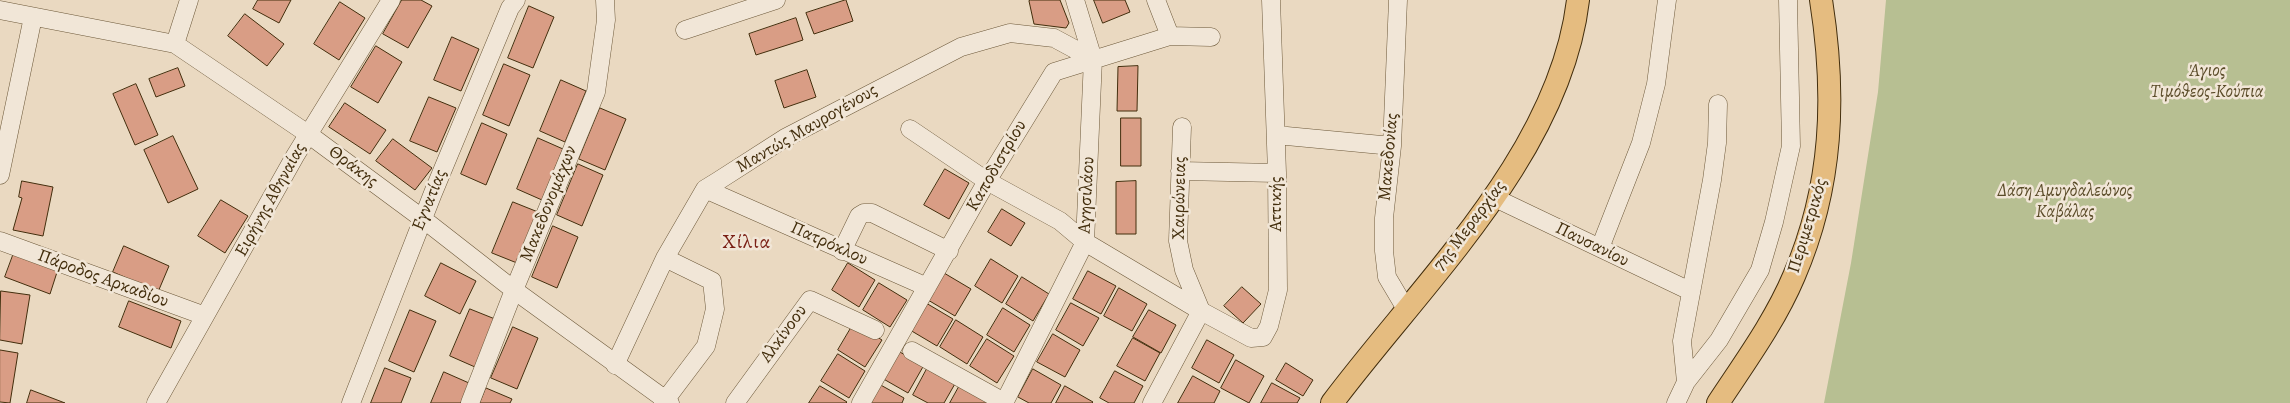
<!DOCTYPE html>
<html>
<head>
<meta charset="utf-8">
<style>
  body { margin:0 }
  canvas { display:block; background:#ead9c1 }
</style>
</head>
<body>
<canvas width="2290" height="403"></canvas>
<script>
const g = document.querySelector('canvas').getContext('2d');
g.lineJoin = 'round';
function paint(path, color) { g.fillStyle = color; g.fill(path, 'evenodd'); }
function strokePath(path, color, width, dash) { g.strokeStyle = color; g.lineWidth = width; g.lineCap = dash ? 'butt' : 'round'; g.setLineDash(dash || []); g.stroke(path); }
function write(font, color, halo, rows, align = 'center') {
  g.font = font + ' Alegreya,serif'; g.lineWidth = 5; g.setLineDash([]); g.textBaseline = 'middle'; g.strokeStyle = halo; g.fillStyle = color; for (const [text, x, y, turn = 0] of rows) {
    g.save(); g.translate(x, y); g.rotate((+turn || 0) * Math.PI / 180); g.textAlign = isNaN(turn) ? turn : align; if (halo) g.strokeText(text, 0, 0); g.fillText(text, 0, 0); g.restore();
  }
}
paint(new Path2D(`
  M1886,0H2290V403H1824L1851,263L1878,92Z`), '#b7bf92');
const building = new Path2D(`
  M258,0H291L279,23L253,9Z
  M402,0H421L432,6L408,48L383,34Z
  M846,0L853,21L814,34L806,13Z
  M1031,0H1060L1069,23L1066,28L1034,24L1029,1Z
  M1094,0H1125L1130,12L1103,23Z
  M340,2L365,18L339,60L314,44Z
  M529,6L554,17L533,68L508,58Z
  M245,14L284,44L267,66L228,36Z
  M796,18L803,40L756,55L749,34Z
  M452,37L479,49L461,91L434,80Z
  M376,46L402,62L378,103L351,87Z
  M504,64L530,75L509,126L483,115Z
  M1138,66L1137,111H1117L1118,67Z
  M178,68L185,86L156,97L149,79Z
  M807,70L816,97L784,108L775,81Z
  M561,80L586,91L565,142L540,131Z
  M136,84L158,135L135,145L113,94Z
  M429,97L456,108L437,152L410,141Z
  M345,103L386,130L370,154L329,127Z
  M600,108L626,119L605,170L579,159Z
  M1121,118H1141V166H1121Z
  M482,123L507,134L486,185L461,174Z
  M173,136L198,189L168,203L144,150Z
  M538,138L563,149L542,200L517,189Z
  M393,139L432,168L415,190L376,161Z
  M578,164L603,175L582,226L557,215Z
  M945,169L969,183L949,219L924,205Z
  M22,181L53,187L43,236L13,230L22,198L19,197Z
  M1136,181V234H1116V182Z
  M221,200L248,216L225,253L198,236Z
  M513,202L538,212L517,263L492,253Z
  M1002,209L1025,223L1011,246L988,232Z
  M553,226L578,237L557,288L532,277Z
  M124,246L169,266L158,292L113,272Z
  M15,250L59,266L50,294L5,277Z
  M991,259L1018,276L1002,303L975,286Z
  M441,263L476,281L460,314L425,296Z
  M848,263L875,280L859,307L832,290Z
  M1088,271L1116,286L1101,314L1073,299Z
  M944,273L971,289L955,316L928,300Z
  M1022,277L1049,294L1033,321L1006,304Z
  M879,283L907,300L890,327L863,310Z
  M1242,287L1261,304L1243,323L1224,306Z
  M1119,288L1147,304L1132,331L1104,316Z
  M1,291L30,295L22,344L0,340Z
  M129,301L181,321L171,348L119,327Z
  M926,303L953,319L937,346L910,330Z
  M1071,303L1099,318L1083,346L1056,330Z
  M1003,308L1030,325L1014,352L987,335Z
  M470,309L495,319L475,367L450,356Z
  M410,310L436,321L414,372L389,361Z
  M1149,310L1176,325L1161,353L1133,337Z
  M956,320L983,337L967,364L940,347Z
  M854,323L882,340L865,367L838,350Z
  M513,327L538,338L517,389L491,378Z
  M1053,334L1080,350L1065,377L1037,362Z
  M1133,338L1160,353L1145,381L1117,366Z
  M987,339L1014,356L997,383L970,366Z
  M1207,340L1234,355L1219,383L1192,368Z
  M0,350L18,353L10,403L0,402Z
  M896,350L924,365L908,393L880,377Z
  M838,354L865,371L849,398L821,381Z
  M1236,360L1264,376L1249,403L1221,388Z
  M1286,363L1313,380L1303,396L1276,380Z
  M928,367L956,382L944,403H928L913,395Z
  M385,368L411,378L401,403H371Z
  M1033,369L1061,385L1051,403H1029L1018,397Z
  M1115,371L1143,386L1134,403H1109L1100,398Z
  M444,372L469,383L461,403H431Z
  M1193,376L1220,391L1214,403H1178Z
  M877,383L904,398L902,403H866Z
  M1272,383L1300,398L1297,403H1261Z
  M960,385L988,400L987,403H950Z
  M820,386L847,402L846,403H809Z
  M1065,386L1093,402L1092,403H1056Z
  M486,388L512,399L510,403H480Z
  M31,390L65,403H27Z`);
paint(building, '#d99d85');
strokePath(building, '#432e0d', 1);
const minor = new Path2D(`
  M1156,0L1170,36
  M1398,0L1392,146L1384,218V251L1387,277L1406,309
  M0,10L175,44L308,134L423,219L514,290L670,403
  M685,30L776,0
  M175,44L189,0
  M910,129L987,181L1060,221L1085,242L1201,311L1251,338L1263,337L1269,326L1278,290L1277,173L1271,0
  M1276,135L1392,146
  M1180,171L1277,173
  M0,175L33,17
  M705,189L927,287
  M1495,198L1690,291
  M0,241L205,316
  M1600,248L1641,143L1656,84L1667,0
  M842,251L859,216L864,213H872L949,251
  M912,351L1004,402
  M615,365L665,258L705,189L718,181L785,138L961,47L1010,33L1054,38L1093,59
  M1686,382L1719,340L1760,270L1774,222L1791,146L1788,0
  M156,403L295,156L391,0
  M351,403L433,193L510,8L516,0
  M470,403L514,290L596,92L606,20L605,0
  M663,403L706,346L715,309L712,281L665,258
  M735,403L810,300L875,330
  M861,403L987,181L1054,72L1170,36L1211,37
  M1004,403L1085,242L1093,59L1075,0
  M1152,403L1201,311L1184,270L1178,241L1182,127
  M1676,403L1686,382L1682,341L1712,180L1717,143L1718,104`);
const major = new Path2D(`
  M1332,403C1421,284 1560,154 1578,0
  M1718,403C1745,362 1775,321 1794,276C1833,186 1836,95 1821,0`);
strokePath(minor, '#6d593a', 19);
strokePath(major, '#432e0d', 24);
strokePath(minor, '#f1e6d7', 18);
strokePath(major, '#e5bc80', 22);
write('italic 18px', '#5a4b28', '#f1e6d7', [
  ["'Αγιος",2207,72],
  ["Τιμόθεος-Κούπια",2207,93],
  ["Δάση Αμυγδαλεώνος",2065,192],
  ["Καβάλας",2065,213]
]);
write('18px', '#432e0d', '#f1e6d7', [
  ["Μαντώς Μαυρογένους",807,129,-30],
  ["Μακεδονίας",1389,157,-85],
  ["Καποδιστρίου",997,166,-60],
  ["Θράκης",353,167,37],
  ["Αγησιλάου",1087,195,-87],
  ["Χαιρώνειας",1180,198,-89],
  ["Ειρήνης Αθηναίας",271,200,-61],
  ["Εγνατίας",430,200,-68],
  ["Μακεδονομάχων",549,204,-68],
  ["Αττικής",1277,204,-90],
  ["7ης Μεραρχίας",1470,226,-53],
  ["Περιμετρικός",1808,226,-73],
  ["Πατρόκλου",829,244,24],
  ["Παυσανίου",1592,245,26],
  ["Πάροδος Αρκαδίου",103,279,20],
  ["Αλκίνοου",784,334,-54]
]);
g.letterSpacing = '1px';
write('20px', '#7a1f14', '#f1e6d7', [
  ["Χίλια",747,243]
]);
g.letterSpacing = '0px';
</script>
</body>
</html>
